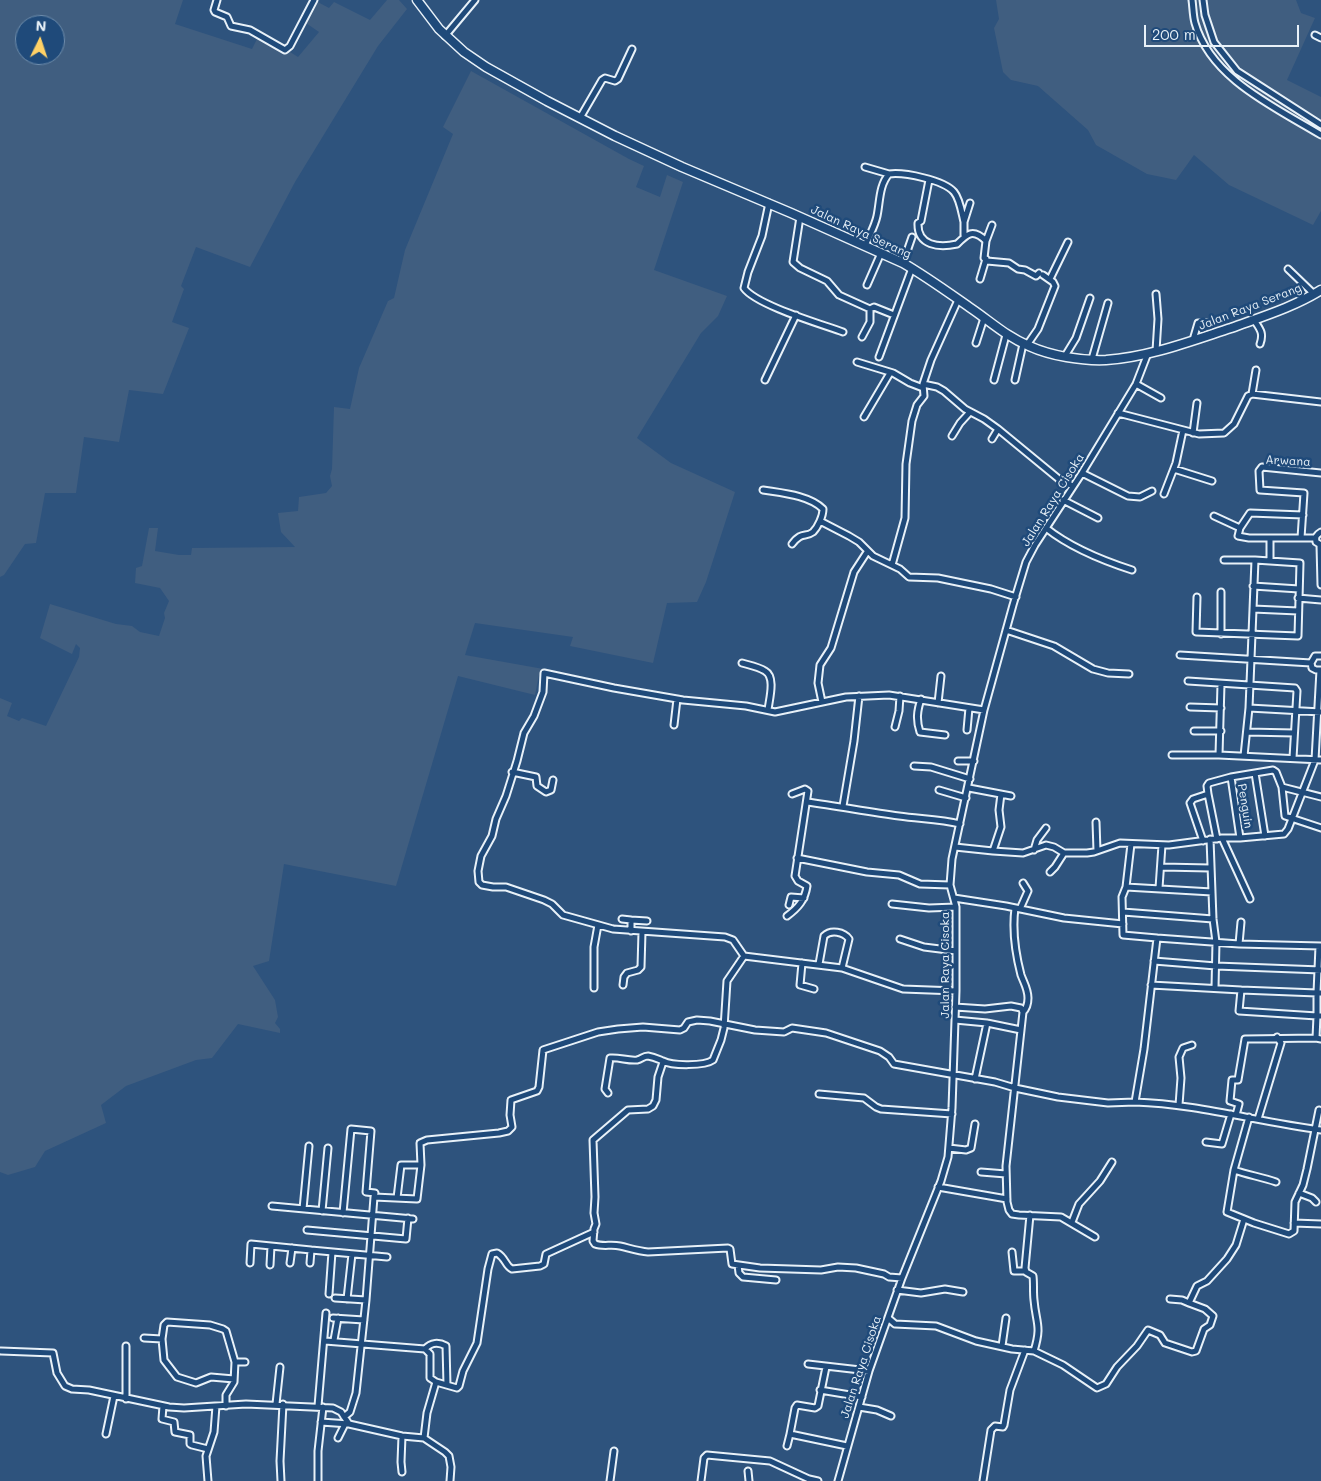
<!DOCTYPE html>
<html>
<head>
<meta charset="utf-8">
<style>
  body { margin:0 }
  #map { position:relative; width:1321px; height:1481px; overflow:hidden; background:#2e537d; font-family:Mali,sans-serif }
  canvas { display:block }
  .north { position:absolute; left:15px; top:15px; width:50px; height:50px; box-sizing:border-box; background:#1f4a7a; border:1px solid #6f8dac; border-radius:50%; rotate:4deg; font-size:14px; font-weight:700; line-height:20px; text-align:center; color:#e8f1f8 }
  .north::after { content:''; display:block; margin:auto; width:18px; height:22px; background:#ffd166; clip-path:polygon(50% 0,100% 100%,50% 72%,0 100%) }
  .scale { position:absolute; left:1144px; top:25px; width:155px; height:22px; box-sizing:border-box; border:2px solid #e8f1f8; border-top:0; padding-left:6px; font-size:15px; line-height:18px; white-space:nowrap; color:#e8f1f8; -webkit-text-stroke:4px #1f4a7a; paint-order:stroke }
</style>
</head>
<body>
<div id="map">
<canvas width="1321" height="1481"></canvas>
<div class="north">N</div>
<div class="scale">200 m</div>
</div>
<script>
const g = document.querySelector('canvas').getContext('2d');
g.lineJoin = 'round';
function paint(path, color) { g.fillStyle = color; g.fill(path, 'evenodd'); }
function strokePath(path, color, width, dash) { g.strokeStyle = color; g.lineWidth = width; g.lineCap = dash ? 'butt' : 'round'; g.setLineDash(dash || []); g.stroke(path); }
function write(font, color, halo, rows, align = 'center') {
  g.font = font + ' Mali,sans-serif'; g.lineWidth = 5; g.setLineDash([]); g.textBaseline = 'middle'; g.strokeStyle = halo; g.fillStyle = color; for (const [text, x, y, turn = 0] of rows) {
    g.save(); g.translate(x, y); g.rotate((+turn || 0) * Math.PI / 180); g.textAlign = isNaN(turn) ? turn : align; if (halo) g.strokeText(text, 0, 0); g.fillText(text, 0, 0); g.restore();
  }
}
paint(new Path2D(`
  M0,0H183L175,24L252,49L260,33L298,57L319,32L303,21L314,0L329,8L334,2L370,20L387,0H399L407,9L378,46L295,182L250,267L196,247L181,286L184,289L172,322L189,328L163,394L129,390L119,442L84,437L76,493H45L36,543L25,544L4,575L0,577ZM25,25H55V55H25Z
  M996,0H1296L1301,13L1315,18L1287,80L1321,97V211L1313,225L1229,185L1194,155L1176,180L1147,174L1096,145L1088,130L1038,86L1011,80L1003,72L994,28L999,19Z
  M471,71L629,159L644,166L636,187L660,197L667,175L683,182L654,270L727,296L718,316L701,333L637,438L671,463L735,492L706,582L697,602L667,603L653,663L570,646L573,637L475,623L465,655L549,670V677L539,675L535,695L458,676L396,886L284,864L269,961L253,966L275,1000L278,1017L275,1023L280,1029V1033L238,1024L212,1058L196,1060L126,1086L101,1105L106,1123L45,1151L35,1167L8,1175L0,1172V698L12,703L7,716L19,721L22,718L46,726L79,657L80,648L76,644L72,654L40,638L50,604L116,624L132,626L140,632L159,636L165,618L164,613L169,601L160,588L135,583L136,568L142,566L149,528H158L155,551L179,555H191L192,548L295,547L281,532L278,513L298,511L299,497L326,493L332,486L330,476L332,469L334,407L350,409L359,368L388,301L394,298L405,250L453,134L443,127Z`), '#405e80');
const minor = new Path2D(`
  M217,0L214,10L215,12L227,17L231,26L250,30L285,50L290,46L314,0
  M1192,0C1193,7 1193,16 1195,23C1211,79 1275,107 1321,135
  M1203,0L1205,15L1214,42L1237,71L1321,125
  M1315,35L1321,38
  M445,36L475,0
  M580,118L602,80L605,78L615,81L618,79L632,49
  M865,167L889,174
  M929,180L921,221L918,223C917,246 939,248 957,244C967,234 973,228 986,241L984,258L987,261L1009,263L1018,269L1025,270L1036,276L1039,273
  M769,203L762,236L748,272L744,288C756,305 821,324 843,332
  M800,217L793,262L800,268L827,281L839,295L870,309V322L862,337
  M964,235V222L970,203
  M986,241L992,225
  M865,246C869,236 875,226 877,216C880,202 879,185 889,174C904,172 944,180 954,192C960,199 962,214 964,222
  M903,263L912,237
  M1288,269L1314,294
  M980,279L986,259
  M1050,279L1068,242
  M867,285L881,253
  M870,309L874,307L894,315
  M1254,320C1260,329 1264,333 1260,344
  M1193,340L1198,323H1208
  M976,343L984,318
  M1027,345L1038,329L1055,286L1053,282L1043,275
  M1156,351L1158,319L1156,294
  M1065,356L1076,338L1090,298
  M879,357L912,268
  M1092,359L1108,303
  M857,362L893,373L910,383L923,388
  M765,380L796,315
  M994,380L1006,335
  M1015,380L1023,344
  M923,384L937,387L944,391L965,409L984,419L998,429L1060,480L1073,486
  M1136,384L1161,398
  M1252,394L1256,370
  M1118,413L1199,434L1224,433L1234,424L1248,396L1252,394L1321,402
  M864,417L890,373
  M1193,433L1197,403
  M952,436L960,423L970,412
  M992,439L998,429
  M1174,469L1212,481
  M1082,473L1128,496L1140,497L1152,491
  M763,490C781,493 809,495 823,509C823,516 818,527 813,532C805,538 802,531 792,544
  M1164,494L1176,463L1183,430
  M1063,500L1098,518
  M1303,515L1250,513L1240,528L1238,536L1249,538H1315
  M1214,516L1240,528
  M820,521L849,536L859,542L873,556L900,569L909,577L938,578L991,589L1016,597
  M1046,528C1071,548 1101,560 1132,570
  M1321,532C1316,535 1315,537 1316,542L1321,545
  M1301,538L1304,493L1260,490L1259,471L1262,467L1321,473
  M1320,545L1321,585
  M1270,561V538
  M892,565L905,518L906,464L912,421L917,405L924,396L923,384L931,360L958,300
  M1253,586L1299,589
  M1197,597L1196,632L1298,636L1300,563L1255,560H1224
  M1298,598L1321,600
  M1253,609L1298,611
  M1006,630L1054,646L1093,669L1108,673L1129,674
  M1221,634V592
  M1180,655L1311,663
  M1321,656H1315L1311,663L1312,668L1316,670H1321
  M742,663C749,665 759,667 765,671C776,677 769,700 768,710
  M1188,681L1295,688L1297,691L1293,758
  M921,699C917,711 916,720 920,732L945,735
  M822,702L818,683L820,665L831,648L854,572L867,552
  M938,703L941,676
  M1190,707L1221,708
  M1249,708L1321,712
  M674,725L677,699
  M895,727L899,711L900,696
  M967,730L969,708
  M1194,731H1221
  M1247,732L1294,733
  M1172,755H1219L1321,760
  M1219,755L1221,684
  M1244,756L1249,708L1255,560
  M958,761H974
  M914,766L931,767L970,779
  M512,772L536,777L537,786L546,792L551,790L553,780
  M1255,773L1265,836
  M1231,777L1240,838
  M1282,787L1285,816L1321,828
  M969,788L1011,796
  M939,790L966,798
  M1208,794L1217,839
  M807,802C838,806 868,812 899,816C920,819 940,819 960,824
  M843,806L854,741L859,696
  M1096,822L1097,851
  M1222,838L1250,899
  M1210,839L1213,919L1216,942L1215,988
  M1203,841L1190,803L1193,799L1208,794L1207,786L1209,783L1231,777L1273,770L1276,772L1282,787L1321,797
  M1131,844L1126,887L1122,897L1123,935L1157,938
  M955,847L993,851L1023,853L1046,845L1054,847L1064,853H1087L1094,852L1120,843L1169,845L1222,838H1240L1284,834L1288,829L1315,760L1320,670
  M1034,850L1037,840L1046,828
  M993,851L1001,827L999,810L1001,794
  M797,858L867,872L899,875L920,884L950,885
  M1162,867L1210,868
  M1050,872L1055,867L1064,853
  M1126,887L1212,892
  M1159,888L1162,845
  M954,898L1006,906L1064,918L1123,924
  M892,904L929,908L956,907
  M789,905L791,897L804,898
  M1015,908C1012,931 1015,952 1021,975C1024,983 1028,989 1028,998C1028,1003 1027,1008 1023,1012
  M1020,909L1028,891L1023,883
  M1123,912L1213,919
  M787,916C798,908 805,900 807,886L798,881L795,876L808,791L805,789L792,794
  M622,919L631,920V931
  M631,920L647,921
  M900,939L924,947L956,951
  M1239,944L1241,922
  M1319,946L1317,993H1321
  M1154,961L1216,966L1321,970
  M802,963L800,985L814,989
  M819,964L824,936C831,929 844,932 849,939L842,968
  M623,985L624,977L627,973L638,970L641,967L642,932
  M1151,985L1241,990L1239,1011L1317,1016L1316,1038L1321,1039
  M594,988V947L598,925
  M1241,990L1317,993V1016H1321
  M956,991L903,989L842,968L744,956L733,940L725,937L613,929L563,915L552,904L544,900L506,887H493L482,885L479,882L478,871L481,856L492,836L496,819L506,796L517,761L524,733L534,716L543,692L544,673L614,688L683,700L746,706L775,712L846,697L889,695L984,710
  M955,1007L985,1009L1011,1006L1021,1008L1023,1012L1006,1166L1007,1202L1009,1210L1012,1214L1019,1215L1061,1217L1095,1237
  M955,1020L987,1023L1021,1030
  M663,1062L658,1077L656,1100L653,1106L648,1109L628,1110L593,1140L595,1197L594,1213L596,1224L594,1229L593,1241L595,1244C603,1247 611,1244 620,1246C629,1248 638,1251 648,1252L728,1248L730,1249L732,1264L760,1268L821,1270L838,1267L856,1268L884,1274L889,1277L902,1278
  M975,1079L987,1023
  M608,1093L605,1089L610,1058C619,1057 628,1061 637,1060C642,1059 643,1056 648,1056C654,1057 658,1059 663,1061C672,1066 705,1066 713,1060L721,1040L724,1028L727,981L744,956
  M819,1094L864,1098L876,1107L881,1109L952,1114
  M1135,1102C1198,1104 1258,1122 1321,1130
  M1179,1105L1181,1078L1179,1057L1183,1048L1192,1045
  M1236,1115L1239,1104L1230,1101L1232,1080H1238L1245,1039L1316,1038
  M1258,1119L1281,1043L1277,1037
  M1206,1142L1222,1144L1231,1114
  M949,1148L966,1150L971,1148L975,1124
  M1234,1170L1249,1117
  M981,1172L1006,1174
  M1276,1182C1262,1177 1248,1175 1234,1170L1227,1212L1254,1223L1289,1234L1294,1231L1295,1202L1303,1185L1307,1169L1319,1110
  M938,1187L1007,1199
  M1299,1193L1312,1198L1316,1202
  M397,1198L401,1165H421
  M272,1206L413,1219
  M303,1209L309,1146
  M322,1211L328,1148
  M343,1213L351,1129L371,1131L366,1192L375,1193L374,1197
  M1030,1215L1025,1268L1026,1272L1033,1276C1034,1284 1033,1292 1034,1300C1036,1324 1042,1325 1034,1351
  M1072,1222L1079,1204L1100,1181L1112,1162
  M1294,1223L1321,1224
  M307,1230L406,1239L408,1218
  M1012,1252L1014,1271H1025
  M250,1263L251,1244L311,1250
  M290,1263L292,1248
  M310,1263L311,1250L387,1257
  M270,1265L271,1246
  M738,1265L739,1273L743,1277L776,1280
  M897,1290L921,1293L945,1289L963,1292
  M329,1294L332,1252
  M335,1298L366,1300
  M347,1299L352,1254
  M1170,1299L1182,1300L1189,1303L1197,1286L1207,1281L1227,1259L1236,1245L1244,1219
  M333,1318L364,1320
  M888,1318L895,1324L936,1326L976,1341L1012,1349L1034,1351L1063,1365L1097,1388L1106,1384L1117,1367L1137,1346L1148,1330L1160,1335L1165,1343L1192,1352L1196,1351L1204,1329L1210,1325L1213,1316L1205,1309L1189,1303
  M144,1338L162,1339L164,1325L167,1322L210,1325L223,1329L226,1331L235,1362
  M162,1339L164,1360L177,1377L196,1383L211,1377L234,1379
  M334,1340L338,1318
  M325,1341L425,1349L430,1354V1378L436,1382
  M1002,1346L1006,1318
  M425,1349C431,1342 439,1342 446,1346L447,1385
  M1,1351L53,1353L57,1373L65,1386L72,1389L89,1390L169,1407L184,1408L246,1404L333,1408L341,1412L349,1424L402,1436L424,1438L445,1452L449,1456L451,1467L450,1481
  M808,1364L869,1371
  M820,1390L862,1397
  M126,1399V1346
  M276,1404L280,1367
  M163,1406L162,1419L174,1422L175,1432L190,1435V1444L192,1445L208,1449
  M226,1406V1395L234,1382L235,1362H245
  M318,1406L326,1313
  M859,1407L877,1410L891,1416
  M344,1417L350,1412L356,1393L366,1300L374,1197L417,1199L421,1165L420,1143L427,1140L499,1133L508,1131L512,1127L510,1115L511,1100L537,1091L539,1087L543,1050L598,1032L618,1029L643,1027L680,1030L684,1028L688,1022L697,1020L710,1021L755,1030L784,1032L792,1028L826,1033L880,1051L889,1057L894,1064L995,1082L1015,1088L1058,1097L1108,1103L1135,1102L1144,1049L1157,938L1239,944L1321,946
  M321,1422L349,1424
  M106,1434L114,1396
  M790,1434L795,1408L797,1405L815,1408L818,1406L826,1367
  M402,1436L401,1462L402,1472
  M338,1438L345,1424
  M424,1438L427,1413L436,1382L457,1388L459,1386L463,1371L477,1343L488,1269L492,1254L497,1253C506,1258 505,1266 512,1269L540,1266L544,1264L546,1254L594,1232
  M787,1446L790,1434L847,1446
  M748,1471L749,1481
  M208,1481L206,1456L214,1432L216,1406
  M281,1481L280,1461L283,1404
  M318,1481V1451L323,1407
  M610,1481L614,1451
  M701,1481L704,1458L707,1455L770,1461L809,1479L818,1481
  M838,1481L869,1371L902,1278L941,1181L948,1157L952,1108L956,991V907L950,885L952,859L984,710L1013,605L1026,562L1035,545L1082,473L1136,384L1148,353
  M983,1481L991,1430L995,1426L1003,1427L1004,1425L1010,1390L1025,1350`);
const highway = new Path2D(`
  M417,0L439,29L464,52L486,67L547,101L615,136L682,167L791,213L903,263C927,277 949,293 972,309C991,322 1007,337 1029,346C1051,356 1082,361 1106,360C1149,357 1191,341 1231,328C1261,317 1294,307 1321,290`);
strokePath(minor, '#e8f1f8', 9);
strokePath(highway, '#e8f1f8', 11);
strokePath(minor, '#1f4a7a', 5);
strokePath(highway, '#1f4a7a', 8);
write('12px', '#e8f1f8', '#1f4a7a', [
  ["Jalan Raya Serang",861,232,25],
  ["Jalan Raya Serang",1250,307,-21],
  ["Arwana",1288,461,3],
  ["Jalan Raya Cisoka",1053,500,-58],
  ["Penguin",1245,806,81],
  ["Jalan Raya Cisoka",945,965,-90],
  ["Jalan Raya Cisoka",861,1367,-72]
]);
</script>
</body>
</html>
